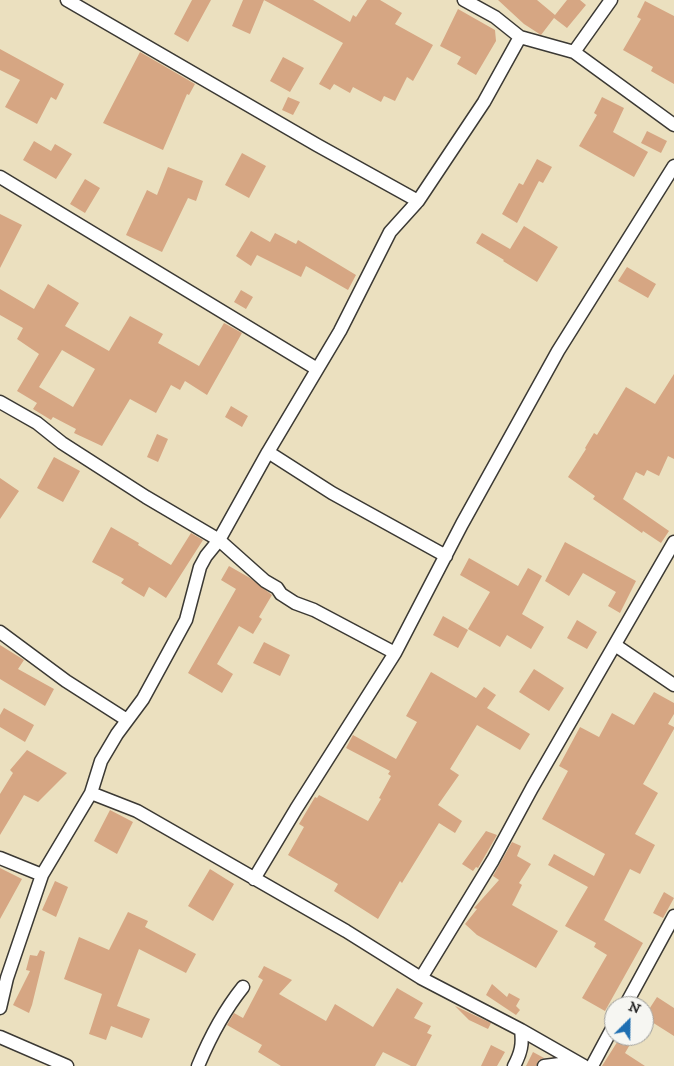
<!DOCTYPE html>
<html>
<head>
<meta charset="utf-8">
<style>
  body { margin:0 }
  #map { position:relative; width:674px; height:1066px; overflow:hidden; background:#ebe0bf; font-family:"IM FELL DW Pica",serif }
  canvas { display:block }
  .north { position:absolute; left:604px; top:996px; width:50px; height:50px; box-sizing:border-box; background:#f6f6f2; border:1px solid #9f9f9c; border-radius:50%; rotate:23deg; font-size:14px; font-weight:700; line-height:20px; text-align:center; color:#1c1c1c }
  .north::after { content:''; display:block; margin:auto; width:18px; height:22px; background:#1f6fb2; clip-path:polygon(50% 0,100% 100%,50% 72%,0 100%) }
</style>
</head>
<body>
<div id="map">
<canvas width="674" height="1066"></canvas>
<div class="north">N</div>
</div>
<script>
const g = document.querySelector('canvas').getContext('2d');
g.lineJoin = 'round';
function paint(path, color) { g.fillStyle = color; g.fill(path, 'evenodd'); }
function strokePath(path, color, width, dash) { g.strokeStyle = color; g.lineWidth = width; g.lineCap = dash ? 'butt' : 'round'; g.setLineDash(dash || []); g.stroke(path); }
paint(new Path2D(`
  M192,0H211L188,42L174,34Z
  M243,0H313L350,22L353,15L356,17L367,0H380L402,13L395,24L433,45L413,81L407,77L395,101L384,96L381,102L353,87L350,93L334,84L330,90L319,84L343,43L264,0L250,34L232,26Z
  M498,0H537L555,15L567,0H580L586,5L567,28L554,18L541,35L524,24Z
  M645,1L674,16V84L651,71L653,67L623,50L641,19L637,17Z
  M458,9L495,30L496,41L476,75L457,64L461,57L440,46Z
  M0,49L64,84L56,100L51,97L37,124L5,107L20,80L0,70Z
  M140,52L195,84L189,95L187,94L163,150L103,123Z
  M283,57L304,68L290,92L270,81Z
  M288,97L300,102L293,115L282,110Z
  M602,97L624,108L613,132L648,152L634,177L579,146L597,115L594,113Z
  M647,131L667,141L661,153L641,143Z
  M34,141L51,151L55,144L72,154L56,179L23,160Z
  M242,153L266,166L249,198L225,185Z
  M537,159L552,167L543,183L539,181L517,223L502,214L519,183L523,185Z
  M168,167L203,181L196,201L188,198L162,252L126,235L147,190L157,195Z
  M85,179L100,188L85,213L70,204Z
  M0,214L22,225L0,268Z
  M524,226L558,247L537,282L503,261L504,260L476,243L482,233L510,249Z
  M251,231L270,242L275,233L296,244L298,240L356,275L348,290L306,266L301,277L257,255L251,266L236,256Z
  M627,267L656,284L648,298L618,281Z
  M48,284L79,303L65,326L109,351L130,316L163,334L158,343L199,366L224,323L242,333L207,395L185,381L180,390L171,385L156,413L130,399L102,446L74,433L76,429L53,417L51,420L33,409L37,403L17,391L39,354L17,339L23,328L0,315V289L34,309ZM62,350L95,369L73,407L39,387Z
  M241,290L253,297L246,309L234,302Z
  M674,374V459L668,456L659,476L647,470L644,476L636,472L623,499L669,531L661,543L643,531L642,533L593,499L595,496L568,477L586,449L585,448L594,433L597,435L626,387L655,404Z
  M231,406L248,416L242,427L225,417Z
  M157,434L168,439L158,462L147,457Z
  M54,457L80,471L63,502L37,488Z
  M0,478L19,491L0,519Z
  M111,527L139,543L138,545L171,565L191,533L203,540L166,598L149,587L144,597L121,583L124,579L92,562Z
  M565,542L636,581L620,613L608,606L616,592L583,573L569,596L545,581Z
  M469,558L518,586L528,568L542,576L522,614L544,627L531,649L507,635L500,647L468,629L490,592L460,575Z
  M229,566L250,578L272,595L259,617L262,619L253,634L239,626L217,664L233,674L222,693L188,673L236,589L221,580Z
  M443,616L468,630L458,648L433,635Z
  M577,620L597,632L587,649L567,638Z
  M264,642L290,655L280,676L253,663Z
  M0,645L24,660L18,669L54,689L45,706L0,679Z
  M534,669L564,688L549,711L519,692Z
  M431,672L476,698L484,687L496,695L487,708L530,734L520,750L477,725L450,769L459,775L438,805L462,821L455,833L439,823L402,883L400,881L378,919L334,891L338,884L288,855L304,827L299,824L315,797L317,798L319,795L368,821L381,799L379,798L391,776L388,774L390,771L346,748L353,735L396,759L417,722L406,716Z
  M654,692L674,703V714L668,724L674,727V729L643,784L658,793L635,834L655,845L640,874L630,869L604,920L643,943L605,1011L582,998L607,955L594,947L596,943L565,926L588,887L548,865L554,854L594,876L605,854L542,819L568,771L559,766L580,727L599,737L612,713L634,725Z
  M4,708L34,725L25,742L0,727V715Z
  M27,750L67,773L38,802L24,795L0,835V794L13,773L10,770Z
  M110,810L133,822L117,854L94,841Z
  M486,831L497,835L478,868L476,867L473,871L462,864Z
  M512,842L521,846L517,856L531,864L519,883L522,885L512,905L558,931L536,968L477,935L465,924L477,909L474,908L499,880L493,876Z
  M0,868L22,879L0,919Z
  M210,869L234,884L213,921L188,906Z
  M55,881L68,887L56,917L42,910Z
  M664,892L674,898L663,918L653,913Z
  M128,912L148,921L145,927L196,954L186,973L139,949L117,1006L150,1019L142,1038L111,1026L106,1040L89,1034L102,994L64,979L79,937L109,950Z
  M40,950L45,952L32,1005L29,1013L13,1005L30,971L26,970L30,955L37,956Z
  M264,966L292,980L279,994L326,1021L335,1004L373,1027L397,988L423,1003L414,1018L431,1026L427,1033L432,1035L416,1066H411L383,1052L375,1066H281L258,1052L262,1045L227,1025L234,1013L243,1018L263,980L258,977Z
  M492,984L507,997L509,993L520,999L516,1006L520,1010L516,1015L486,995Z
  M657,997L674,1008V1036L644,1017Z
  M455,1006L491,1023L488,1029L469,1020Z
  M621,1036H635L625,1053L645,1066H602Z
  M491,1045L505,1052L497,1066H481Z
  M533,1052L544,1058L539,1060L536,1066H526Z`), '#d6a683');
const street = new Path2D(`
  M67,0L317,145L418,201
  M464,0L495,17L520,37L574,52L674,125
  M574,52L611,0
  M0,177L317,369
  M0,402L37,423L62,443L146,497L219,540L265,581L277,588L281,594L295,603L314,610L395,653
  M268,452L332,493L446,556
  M0,632L66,681L127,720
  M615,645L674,685
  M91,793L137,811L346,931L421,978L521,1030L584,1066
  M0,858L42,875
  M254,879L296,809L395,653L462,524L558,351L674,166
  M421,978L493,860L532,788L674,542
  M625,1006L674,916
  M0,1008L7,978L42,875L91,793L101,761L117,734L143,699L186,620L200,567L206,556L219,540L268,452L340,331L390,232L418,201L484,102L520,37
  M0,1037L67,1066
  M198,1066C210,1037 223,1012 243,987
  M514,1066C521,1053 523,1044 521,1030
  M544,1066L576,1062
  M592,1066L614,1025`);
strokePath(street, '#3b3934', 15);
strokePath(street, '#fff', 12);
</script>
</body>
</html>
